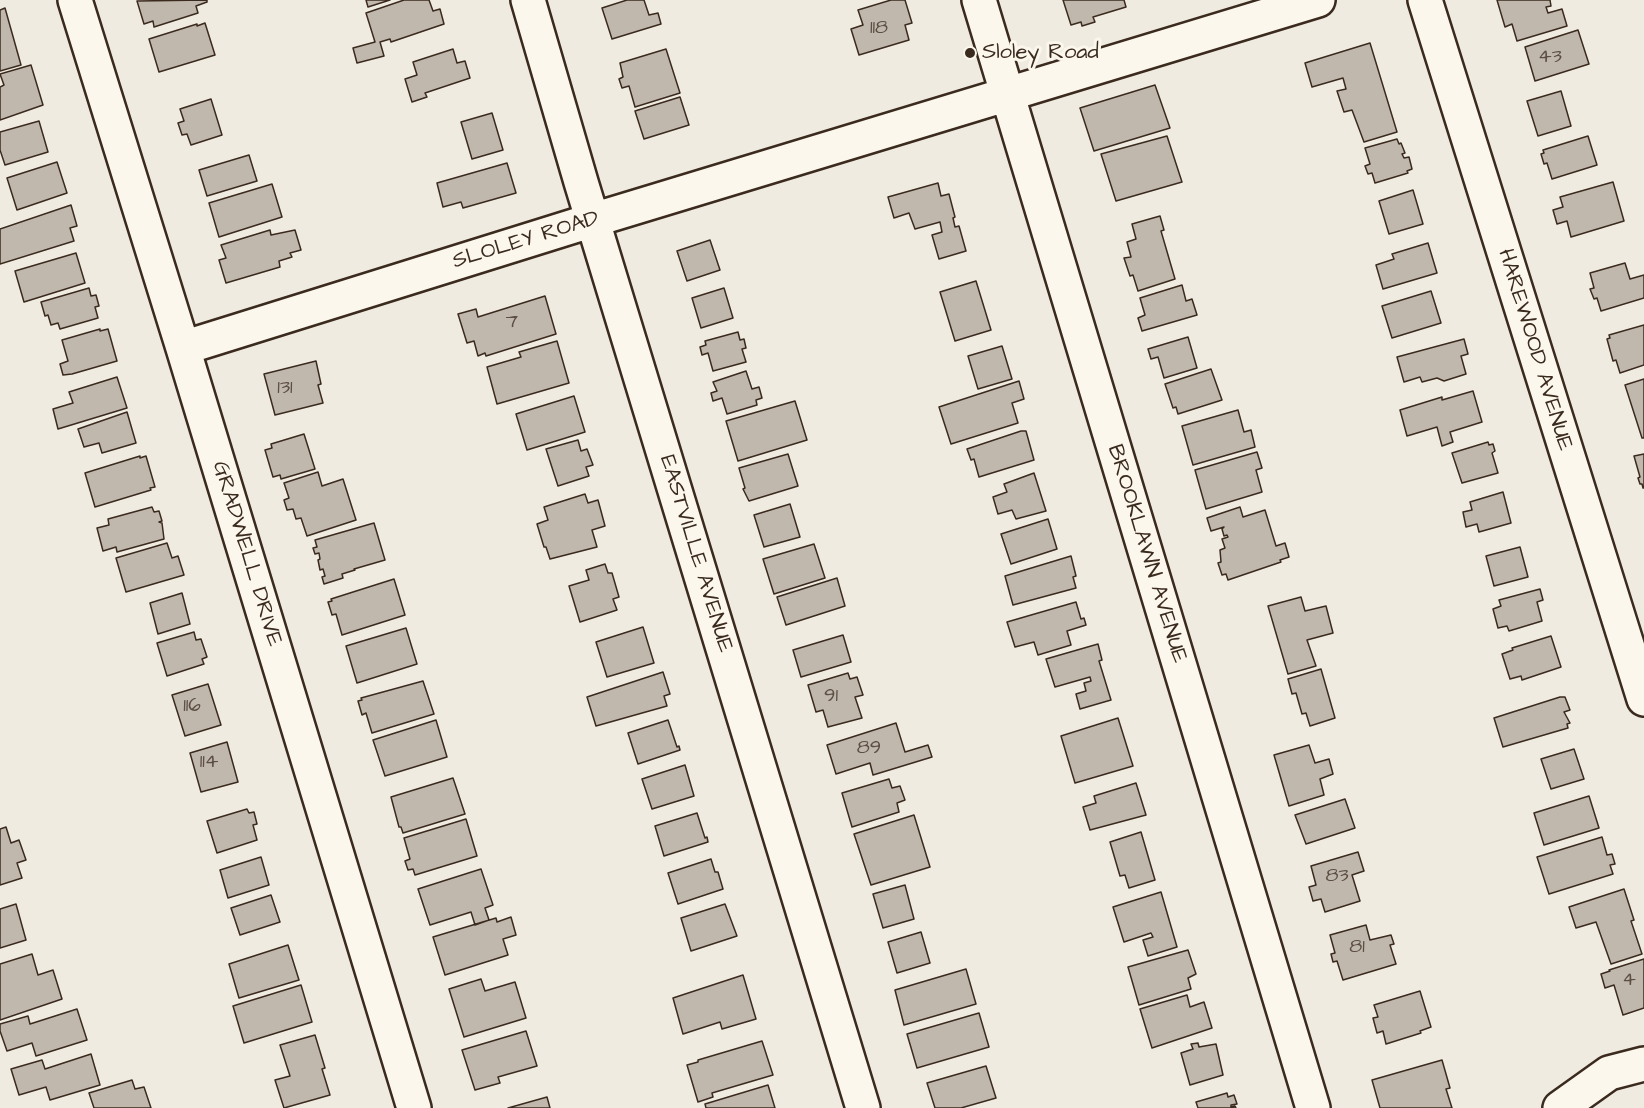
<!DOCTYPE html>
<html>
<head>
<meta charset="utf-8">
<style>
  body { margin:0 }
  canvas { display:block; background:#f0ebe0 }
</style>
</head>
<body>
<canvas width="1644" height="1108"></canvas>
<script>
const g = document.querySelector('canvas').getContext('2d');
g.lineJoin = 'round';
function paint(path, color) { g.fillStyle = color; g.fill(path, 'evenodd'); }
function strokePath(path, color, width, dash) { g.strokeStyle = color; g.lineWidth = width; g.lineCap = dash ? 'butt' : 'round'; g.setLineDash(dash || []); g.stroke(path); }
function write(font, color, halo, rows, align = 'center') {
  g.font = font + ' "Architects Daughter",sans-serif'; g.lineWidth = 6; g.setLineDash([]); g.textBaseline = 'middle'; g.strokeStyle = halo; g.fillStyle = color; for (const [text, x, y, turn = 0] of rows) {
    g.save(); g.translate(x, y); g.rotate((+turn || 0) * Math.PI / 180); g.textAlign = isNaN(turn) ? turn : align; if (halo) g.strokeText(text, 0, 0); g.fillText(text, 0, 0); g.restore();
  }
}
const building = new Path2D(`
  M207,0V2L196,6L198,13L154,27L153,21L144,24L137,1Z
  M366,0H390L368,7Z
  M404,0H429L433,11L440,9L444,24L391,42L390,39L380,42L384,56L357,63L353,48L375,42L366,13Z
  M627,0H644L649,15L658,13L661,24L612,39L602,8Z
  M891,0H905L912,23L905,25L909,40L859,55L851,29L863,25L858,10Z
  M1063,0H1124L1126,7L1093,17L1095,22L1082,26L1081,22L1071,25Z
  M1497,0H1550L1551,6L1546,7L1548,13L1562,9L1567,26L1517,41L1512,24L1505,27Z
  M5,8L21,65L0,71V10Z
  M205,23L215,55L159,72L149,39L197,24V26Z
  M1578,30L1589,64L1535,81L1525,47Z
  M1370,43L1397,132L1364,142L1352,110L1344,112L1337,91L1346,89L1343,78L1312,87L1305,63Z
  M453,49L457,63L465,61L470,78L425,93L427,97L412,102L405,79L417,75L413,62Z
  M666,49L680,93L635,107L629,86L622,88L619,79L623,77L620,63Z
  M31,65L43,105L0,120V87L4,85L0,74Z
  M1155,85L1170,128L1094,151L1080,108Z
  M1561,91L1571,126L1538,136L1527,101Z
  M680,97L689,125L644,139L635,111Z
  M211,99L222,135L191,145L187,134L182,135L178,123L184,121L180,109Z
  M492,113L503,150L472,159L461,122Z
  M39,121L48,152L5,165L0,150V132Z
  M1167,136L1182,182L1116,201L1101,154Z
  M1588,136L1597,165L1552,179L1547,163L1544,164L1541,154L1544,153L1543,150Z
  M1397,139L1399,144L1401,143L1405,153L1402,154L1404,158L1409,157L1412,169L1407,171L1408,173L1375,183L1372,173L1368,174L1365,166L1370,164L1365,148Z
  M249,155L257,181L207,196L199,170Z
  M57,162L67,193L17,210L7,178Z
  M507,163L516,193L463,208L461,202L443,207L437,183Z
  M1613,182L1624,221L1571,237L1567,221L1557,224L1553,210L1563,207L1560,197Z
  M938,183L941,196L949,194L955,217L953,218L955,227L959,226L966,251L939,259L932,235L942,232L940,222L915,229L909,213L894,218L888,197Z
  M272,184L282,217L219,237L209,203Z
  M1413,190L1423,224L1389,234L1379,201Z
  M71,205L77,226L70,228L74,241L0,264V229Z
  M1160,216L1164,230L1161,231L1175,279L1138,291L1133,275L1130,276L1124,258L1131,257L1127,242L1136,239L1132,224Z
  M270,230L271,235L295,230L301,250L290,253L292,257L279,261L280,267L226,283L219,260L226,258L221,245Z
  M710,240L720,270L687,281L677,251Z
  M1428,243L1437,273L1383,289L1376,265L1394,259L1392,254Z
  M76,253L85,283L24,302L15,271Z
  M1625,263L1630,279L1644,275V298L1601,311L1597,298L1594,299L1590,289L1594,288L1590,273Z
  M976,281L991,330L955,341L940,292Z
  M1182,285L1186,301L1192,299L1197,315L1142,331L1138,318L1145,315L1140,298Z
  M89,288L91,296L96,295L99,306L95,307L98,318L60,329L58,323L51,325L48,315L45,316L41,302Z
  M724,288L733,318L701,328L692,298Z
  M1431,291L1441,323L1392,338L1382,306Z
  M545,296L556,334L486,356L485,353L478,356L474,341L467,343L458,314L476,309L478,317Z
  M1644,325V365L1620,373L1616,360L1613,361L1607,339L1610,338L1609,335Z
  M100,329V331L108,329L117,361L72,374L63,375L60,364L68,361L62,340Z
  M738,332L740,340L744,339L746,348L742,349L746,362L713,371L708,353L702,355L700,347L706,345L705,341Z
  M1188,337L1197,368L1164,378L1158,357L1151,359L1148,349Z
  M1464,339L1468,354L1461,356L1466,374L1444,381L1437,378L1422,382L1420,377L1404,382L1397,357Z
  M557,341L569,383L497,404L487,367L521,357L519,352Z
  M1002,346L1012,379L978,389L968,356Z
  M316,361L321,384L318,385L323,403L275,415L264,374Z
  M1211,369L1222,400L1178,414L1176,407L1173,408L1165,384Z
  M746,371L752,389L759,387L762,398L756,400L757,405L727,414L722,398L713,401L711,393L717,391L713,382Z
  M117,377L127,408L58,429L53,409L73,403L69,392Z
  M1644,379V438H1642L1625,385Z
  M1019,381L1024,399L1012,403L1018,423L951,444L939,407Z
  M1473,391L1482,422L1450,432L1453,442L1442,446L1437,427L1407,436L1400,410L1442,397V400Z
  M574,396L585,432L527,450L516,414Z
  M795,401L807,440L738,461L726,421Z
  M1238,410L1244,432L1251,430L1255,447L1193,465L1182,426Z
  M127,412L136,443L102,453L99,443L84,447L78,429Z
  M1021,431H1026L1034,460L979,477L974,459L971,460L967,449Z
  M304,434L315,469L281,479L280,475L273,477L265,450L272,448L271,444Z
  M578,440L581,451L587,449L593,465L586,467L589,476L558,486L546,449Z
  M1488,442L1489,445L1493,444L1495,451L1492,453L1498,473L1462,483L1452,453Z
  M1257,452L1262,468L1256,470L1262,492L1206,509L1195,470Z
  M788,454L798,486L749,501L743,489L745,488L739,468Z
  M1644,454V488H1643L1642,484H1640L1638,478L1640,477L1634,456Z
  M140,456V458L146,456L155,487L150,488L151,490L95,507L85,473Z
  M318,472L322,486L343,479L356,520L307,536L301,518L296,519L293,509L287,510L284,500L289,498L284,483Z
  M1034,473L1046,511L1016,519L1012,510L998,514L993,497L1007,492L1004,484Z
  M1503,492L1511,523L1479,532L1477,524L1466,527L1463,512L1472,510L1470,502Z
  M585,494L588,503L598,500L605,526L592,530L597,547L550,559L546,547H544L537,524L548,520L544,507Z
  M790,504L800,537L764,547L754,515Z
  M152,507L154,512L159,511L162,521L159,522L162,523L164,539L117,552L116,547L103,551L97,528L109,525L108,519Z
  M1240,507L1243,517L1265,510L1276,546L1285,543L1289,557L1280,560L1281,562L1228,580L1226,574L1222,575L1218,563L1221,562L1220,550L1225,548L1222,539L1228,537L1227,535L1224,536L1222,529L1224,527L1211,531L1207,518Z
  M1048,519L1057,549L1011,564L1001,534Z
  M374,523L385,560L354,569L355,570L342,574L343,578L324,584L322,577L325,576L323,569L320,570L318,560L320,559L319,553L315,554L313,548L317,547L315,540Z
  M167,543L172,558L178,556L184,575L126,592L116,558Z
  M814,544L825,578L774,594L763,559Z
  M1520,547L1528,577L1494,586L1486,556Z
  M1071,556L1076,576L1073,577L1076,588L1013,605L1005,576Z
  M605,564L608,573H612L619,597L613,599L617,610L580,622L569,586L589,580L586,570Z
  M837,578L845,606L786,625L777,597Z
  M394,579L405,615L342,635L336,614L332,615L328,602L332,601L331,599Z
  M1540,589L1543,600L1537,602L1542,621L1509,631L1507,626L1498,628L1493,609L1501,606L1499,600Z
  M182,593L190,624L158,634L150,603Z
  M1301,597L1305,611L1326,606L1333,633L1307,640L1316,666L1288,674L1268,606Z
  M1076,602L1081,619L1084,618L1086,625L1067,631L1071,645L1038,655L1034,642L1015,647L1007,622Z
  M643,627L654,663L607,677L596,642Z
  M406,628L417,664L357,683L346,646Z
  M194,632L196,640L201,639L207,657L202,659L204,664L167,676L157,643Z
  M843,635L851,662L801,677L793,650Z
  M1551,636L1561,667L1522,680L1521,676L1510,679L1502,654L1513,650L1512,648Z
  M1098,644L1102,660L1099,661L1111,700L1080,709L1076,694L1086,691L1084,683L1091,681L1090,677L1055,687L1046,659Z
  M1321,669L1335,718L1310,726L1306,713L1302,714L1296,693L1292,694L1288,679Z
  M663,672L670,694L664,696L667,706L596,726L587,697Z
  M848,673L850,679L857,677L863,695L855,697L862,718L828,727L823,710L816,712L808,685Z
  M423,681L434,714L372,733L366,713L362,715L358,701L362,700L361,698Z
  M208,684L221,725L185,736L172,695Z
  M1560,697H1565L1570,710L1564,712L1570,723L1567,724L1568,728L1503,747L1494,718Z
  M1118,718L1133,766L1075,783L1061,736Z
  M436,720L447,757L385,776L373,740Z
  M668,720L677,747L679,746L680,750L638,764L628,733Z
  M896,723L905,752L928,745L932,757L873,775L870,763L836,774L827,745Z
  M227,742L238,782L201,792L190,753Z
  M1309,745L1315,763L1329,759L1333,774L1320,779L1324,795L1289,806L1274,755Z
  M1574,749L1584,779L1551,789L1541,759Z
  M685,765L694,796L652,809L642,779Z
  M453,778L465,814L403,833L401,827H399L391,797Z
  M889,779L892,788L900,786L905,800L897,803L899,812L852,827L842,793Z
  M1136,783L1146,815L1090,830L1083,807L1096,803L1094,796Z
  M1589,796L1599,828L1544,845L1534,813Z
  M1345,799L1355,828L1306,844L1295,815Z
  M247,809L249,813L254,812L257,824L253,825L257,840L217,853L207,821Z
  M697,813L705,838L707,837L708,842L664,856L655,826Z
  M914,815L930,867L871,885L854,834Z
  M466,819L477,856L415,875L413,869L408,870L405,861L410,859L404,838Z
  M6,827L11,843L19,840L26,860L17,863L22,878L0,885V829Z
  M1141,832L1155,880L1129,888L1125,875L1120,876L1110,842Z
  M1602,837L1607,855L1612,854L1615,864L1610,865L1613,874L1549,894L1537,857Z
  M1358,852L1364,871L1352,875L1360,901L1325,912L1321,899L1313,901L1309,887L1316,885L1311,866Z
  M261,857L269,885L228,898L220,870Z
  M711,859L715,872H718L723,889L678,904L668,873Z
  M481,869L493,905L485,908L489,920L475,925L471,912L430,925L418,889Z
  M905,885L914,919L883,928L873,894Z
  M1624,889L1634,920L1631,921L1642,954L1611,964L1596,922L1576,928L1569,907Z
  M1161,892L1177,947L1148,956L1143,940L1153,937L1151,933L1124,942L1113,907Z
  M271,895L280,922L240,935L231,908Z
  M16,904L26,940L0,948V909Z
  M725,904L737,936L691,951L681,918Z
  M511,917L516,935L503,939L508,955L445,975L433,937L496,918L497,922Z
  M1366,925L1370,940L1391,935L1394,944L1390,945L1396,964L1343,980L1337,961L1333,962L1331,954L1335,953L1330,935Z
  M921,932L930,963L897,973L888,942Z
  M288,945L299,980L239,998L229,964Z
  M1188,950L1196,974L1188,978L1191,989L1139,1005L1128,967Z
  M32,954L38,975L53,970L62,999L0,1020V964Z
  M1644,959V1008L1623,1015L1614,985L1605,988L1601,974L1610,971L1609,970Z
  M966,969L976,1004L904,1025L895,990Z
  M743,975L756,1019L722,1029L720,1022L683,1034L673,998Z
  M481,979L485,991L515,982L526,1018L464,1037L449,989Z
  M301,985L312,1022L244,1043L233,1006Z
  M1420,991L1431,1027L1420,1031L1421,1033L1386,1044L1383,1031L1377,1033L1373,1018L1378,1017L1374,1005Z
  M1187,995L1190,1007L1204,1002L1212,1028L1152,1048L1140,1009Z
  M77,1009L87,1040L36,1056L32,1043L7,1051L0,1031V1024L28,1016L30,1024Z
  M979,1013L989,1047L917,1068L907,1034Z
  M526,1031L537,1066L498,1077L500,1083L475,1090L462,1050Z
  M315,1035L325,1068L322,1069L330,1095L284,1108L275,1080L290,1076L280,1045Z
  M762,1041L773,1075L712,1093L713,1097L698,1102L687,1065L698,1062V1060Z
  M1198,1043L1199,1047L1216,1044L1223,1075L1190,1085L1181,1053L1193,1049L1191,1044Z
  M91,1054L100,1085L50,1100L46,1087L19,1095L11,1069L42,1060L45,1069Z
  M1442,1060L1450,1088L1446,1089L1452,1108H1380L1372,1080Z
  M986,1066L996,1098L961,1108H935L927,1083Z
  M132,1080L135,1089L144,1087L151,1108H94L89,1093Z
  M768,1085L775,1108H706L705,1104Z
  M1227,1093L1228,1097L1234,1095L1237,1104L1231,1105V1107L1235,1106L1236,1108H1198L1196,1102Z
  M547,1097L550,1108H508Z`);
paint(building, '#c0b8ad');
strokePath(building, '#3b2a1e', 1.5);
const minor = new Path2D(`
  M75,0L183,348L414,1108
  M528,0L581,182L863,1108
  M979,0L1313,1108
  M1425,0L1644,699
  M183,348L593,220L1318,0
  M1560,1108L1609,1073L1644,1064`);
strokePath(minor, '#3b2a1e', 38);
strokePath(minor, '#fbf7ec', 33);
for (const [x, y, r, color] of [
  [970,53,6,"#3b2a1e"]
]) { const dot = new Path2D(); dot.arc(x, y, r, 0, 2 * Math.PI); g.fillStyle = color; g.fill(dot); strokePath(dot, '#fbf7ec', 2); }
write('20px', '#5c4e42', null, [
  ["118",879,29],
  ["43",1550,58],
  ["7",512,323],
  ["131",285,389],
  ["91",831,697],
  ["116",192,707],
  ["89",869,749],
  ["114",209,763],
  ["83",1337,877],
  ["81",1357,948],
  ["4",1629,981]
]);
write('22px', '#3b2a1e', '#fbf7ec', [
  ["Sloley Road",982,53]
], 'left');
write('22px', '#3b2a1e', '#fbf7ec', [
  ["SLOLEY ROAD",526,241,-17],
  ["HAREWOOD AVENUE",1534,350,73],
  ["GRADWELL DRIVE",246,554,73],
  ["EASTVILLE AVENUE",695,554,73],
  ["BROOKLAWN AVENUE",1146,554,73]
]);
</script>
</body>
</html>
